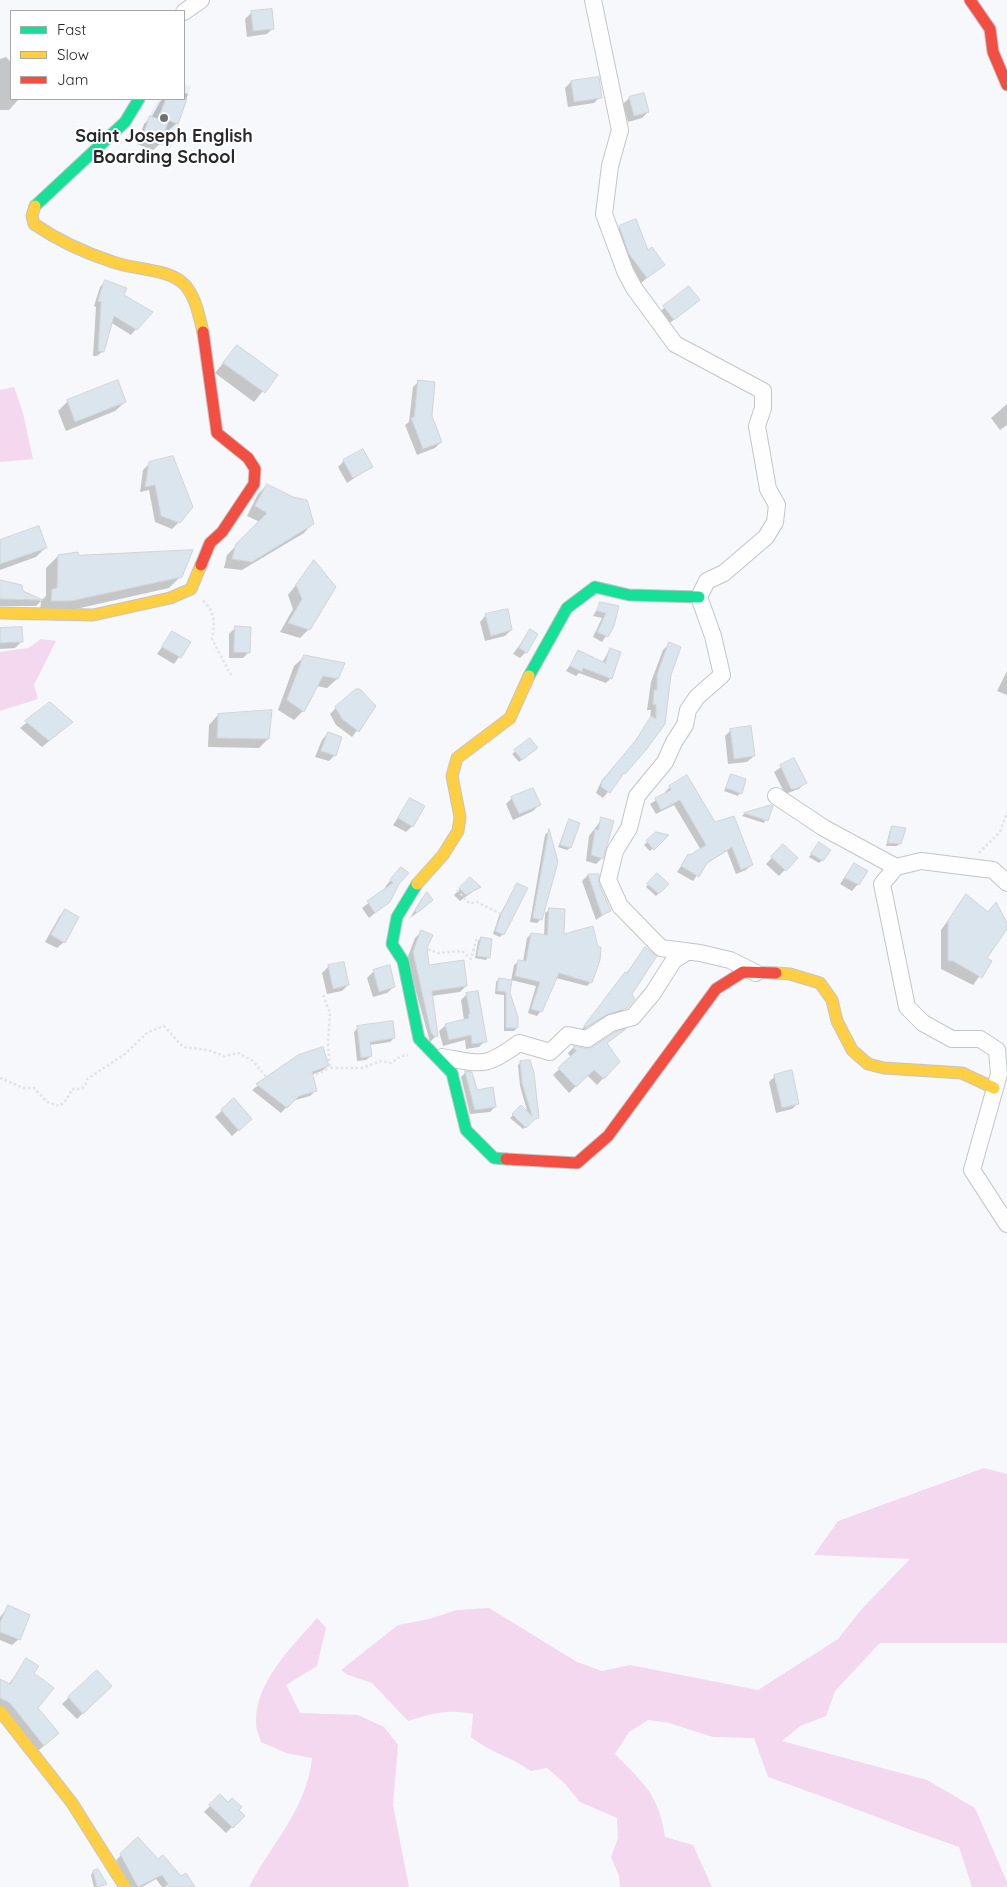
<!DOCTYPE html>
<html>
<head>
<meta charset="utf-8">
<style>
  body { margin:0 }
  #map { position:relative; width:1007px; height:1887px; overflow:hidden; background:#f6f8fb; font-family:Quicksand,sans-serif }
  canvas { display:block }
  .legend { position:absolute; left:10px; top:10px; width:175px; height:90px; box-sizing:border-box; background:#fff; border:1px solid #a9a9aa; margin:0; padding:6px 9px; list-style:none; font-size:15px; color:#27282b }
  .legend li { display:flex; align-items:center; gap:10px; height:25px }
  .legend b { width:25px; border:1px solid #a9a9aa }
</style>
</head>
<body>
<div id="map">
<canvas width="1007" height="1887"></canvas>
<ul class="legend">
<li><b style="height:6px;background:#16e098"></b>Fast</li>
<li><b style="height:6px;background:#ffcf43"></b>Slow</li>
<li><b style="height:6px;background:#f24e42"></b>Jam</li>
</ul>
</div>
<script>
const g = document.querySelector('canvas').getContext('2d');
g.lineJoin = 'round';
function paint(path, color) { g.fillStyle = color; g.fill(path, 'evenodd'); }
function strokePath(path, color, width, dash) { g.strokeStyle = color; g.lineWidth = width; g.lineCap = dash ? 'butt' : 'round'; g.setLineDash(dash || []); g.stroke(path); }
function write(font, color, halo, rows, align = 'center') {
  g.font = font + ' Quicksand,sans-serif'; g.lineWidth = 4; g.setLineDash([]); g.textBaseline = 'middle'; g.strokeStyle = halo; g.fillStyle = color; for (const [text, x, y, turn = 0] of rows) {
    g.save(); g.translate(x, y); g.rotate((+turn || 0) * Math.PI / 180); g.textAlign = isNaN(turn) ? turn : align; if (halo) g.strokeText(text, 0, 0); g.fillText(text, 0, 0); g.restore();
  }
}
paint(new Path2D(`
  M184,85L191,86L171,148L140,138L145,123L159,99H184Z`), '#e9edf7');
paint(new Path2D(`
  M14,387L23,413L33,459L0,462V390Z
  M41,639L56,641L34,685L38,699L0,711V652L28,648Z
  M984,1468L1007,1474V1643H880L835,1691L826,1716L800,1726L782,1741L927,1780L975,1808L1007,1882V1887H972L959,1847C895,1825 832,1799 768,1777L754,1738L713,1737L669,1723L648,1720L629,1732L615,1754C643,1783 659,1794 665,1837L693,1845L712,1887H620L619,1876L611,1857L618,1838L617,1818L580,1802L564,1783L547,1768L531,1771C512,1757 489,1752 471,1737L473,1714C446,1709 433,1713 408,1721L372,1683L348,1675L341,1670L398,1625L429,1619L457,1610L489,1608L577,1662L602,1671L630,1665L758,1690L838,1639L861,1610L910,1559L814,1555L838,1521Z
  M317,1618L326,1628L317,1666L286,1685L300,1713L358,1715L384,1727L398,1745L393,1805L409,1887H249C271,1844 307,1809 312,1758L286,1753L261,1742C259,1736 256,1729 256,1723C255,1682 291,1648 317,1618Z`), '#f4d8ef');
paint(new Path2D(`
  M252,12L273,28L267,34L247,37L245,19Z
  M6,57L11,62V99H19L9,110H0V59Z
  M571,82L600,97L594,103L568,107L565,88Z
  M184,93L188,94L177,123L162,136L160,144L153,150L137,144L144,124L151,118L160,102L163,99H184Z
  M629,98L648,112L642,118L628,122L623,104Z
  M620,227L663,265L641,283L624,260L614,233Z
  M106,281L123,295L136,329L131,335L110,322L103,351L97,356H93L96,307L94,306L100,287Z
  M689,288L692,306L667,325L658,313Z
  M237,346L276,375L254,402L215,373Z
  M419,381L441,442L435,448L417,455L405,425L409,422L413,387Z
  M68,401L125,402L115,411L66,431L58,411Z
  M1007,404V425L1000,430L991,418Z
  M344,461L371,467L347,483L338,467Z
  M150,463L179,522L172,529L155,522L149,490L140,492L143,470Z
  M267,485L313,523L304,533L242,570L224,568L227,555L260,522L247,516L258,494Z
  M0,541L45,548L36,557L0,570Z
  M58,556L78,557L181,576L169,588L58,613L40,612L41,601L36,606H0V581L41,601L46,596V568Z
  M314,562L309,629L300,638L280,632L293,609L288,595Z
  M601,603L613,625L602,642L593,637L602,618L593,616Z
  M486,615L511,630L505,636L485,641L480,622Z
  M235,628L249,652L243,658H229V634Z
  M0,630L22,641L15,648L0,649Z
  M530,631L526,652L520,658L513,654Z
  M172,633L189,643L174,664L157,654Z
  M669,644L670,675L663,724L603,798L596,793L602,780L630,748L650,719L651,710H647L651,682L663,650Z
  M610,649L611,678L606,683L579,673L576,676L566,671L579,652L602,663Z
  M304,657L343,664L337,679L327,688L316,686L303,711L294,720L278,710L294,666Z
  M1007,671V695L997,691Z
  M50,704L65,728L42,747L20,728Z
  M375,706L352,737L336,725L330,714L336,708Z
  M218,715L268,739L259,748L208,747L209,725Z
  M731,730L754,756L747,762L728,764L725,736Z
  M328,733L335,755L329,761L315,757L322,740Z
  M530,740L533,750L519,762L512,754Z
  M793,759L805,783L799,789L785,794L774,772Z
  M731,775L740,793L738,796L724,791Z
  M670,787L751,865L746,870L736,874L727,851L704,865L693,881L677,872L688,856L701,850L674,805L656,814L650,804L666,794L665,792Z
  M512,798L539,805L533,811L513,820L506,804Z
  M410,800L412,826L406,832L393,825Z
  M771,806L764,823L742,816L744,814Z
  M602,819V858L596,864L586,861L589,836Z
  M569,821L570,848L567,850L558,847Z
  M892,827L900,843L897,846H886L890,830Z
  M548,832L556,862L541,919L537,923L530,922L545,835Z
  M657,833L665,838L650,851L644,845Z
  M783,846L796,858L779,876L766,864Z
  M817,846L822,860L819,863L809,857Z
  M854,864L858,884L852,891L840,884Z
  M657,874L668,884L656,896L646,887Z
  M395,875L398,883L389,901L369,918L362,908L387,889L385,887Z
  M588,875L598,884L610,910L596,920L582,881Z
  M470,878L479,887L460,901L454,895Z
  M517,885L503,934L500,937L493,934L499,916Z
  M427,894L426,906L410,918L421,900Z
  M966,896L987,913L996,904L1007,926L985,959L990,962L973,985L941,969V930Z
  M550,909L562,936L591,982L587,986L556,978L541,1011L537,1016L528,1013L536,986L511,980L509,993L517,1028L514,1031H504V995L495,994L496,982L499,979L511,981L514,965L519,961L523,962L527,938L531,934L544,936L545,913Z
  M65,910L77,917L64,942L57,948L45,942L59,917Z
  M421,932L428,966L466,986L460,992L431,996L436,1036L430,1042L407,959L415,938Z
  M481,938L488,957L486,960L475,958L478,941Z
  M645,949L626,1007L620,1013L599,1020L579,1033Z
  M343,963L348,985L342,991L327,994L322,973L328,967Z
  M389,967L394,987L387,993L373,997L367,978L373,972Z
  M467,994L485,1041L479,1047L466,1049L465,1040L443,1046L439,1031L446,1025L464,1020L461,1000Z
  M358,1027L394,1038L390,1042L370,1045L371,1056L366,1060L357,1061L354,1032Z
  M622,1032L601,1045L618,1062L597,1085L587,1075L569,1093L553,1075L571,1058L568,1053L573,1048L590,1050Z
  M299,1056L328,1066L322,1071L311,1075L315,1091L310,1096L292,1101L281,1113L252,1090Z
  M521,1062L538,1117L523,1129L510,1118L521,1107L528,1114L520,1086L518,1065Z
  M466,1072L476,1091L495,1107L490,1112L470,1114L461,1077Z
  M775,1076L798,1103L792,1109L776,1113L769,1082Z
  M234,1100L244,1125L232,1136L215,1117Z
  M8,1607L19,1639L12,1645L0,1640V1617Z
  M27,1660L33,1673L37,1708L52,1739L38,1751L0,1705V1680L8,1685Z
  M96,1672L111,1686L77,1719L62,1704Z
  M220,1796L243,1816L226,1833L204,1812Z
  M138,1839L158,1860L187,1887H162L156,1879L142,1887H131L116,1860Z
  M93,1872L106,1883L103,1886L94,1887L91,1875Z`), '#0003');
const building = new Path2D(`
  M272,9L274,29L253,31L251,11Z
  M599,77L602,98L574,102L571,81Z
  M644,93L649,112L634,116L629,97Z
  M166,99H187L178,124L159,117Z
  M150,116L168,122L161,144L142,138Z
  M636,219L648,250L652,247L665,265L647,278L629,254L619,226Z
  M105,280L127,288L124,295L153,312L137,330L114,316L104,352L98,351L101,302L98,301Z
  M689,286L700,300L674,320L663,306Z
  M237,345L278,375L265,393L223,363Z
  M118,380L126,402L75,422L67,400Z
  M418,380L435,382L432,416L442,442L423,449L411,418L414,417Z
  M363,449L373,467L353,478L343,460Z
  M173,456L193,507L180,523L161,516L155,485L145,487L149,462Z
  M267,484L293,497L307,500L314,524L252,562L232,559L236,544L267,513L255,506Z
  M39,526L47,548L0,564V540Z
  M193,550L182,577L71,601H51L52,589L57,588L58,555L78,552L79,555Z
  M314,560L336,587L310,630L288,623L302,599L296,585Z
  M0,580L22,585L23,591L43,600L0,599Z
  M600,602L619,606L614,626L608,637L597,632L606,613L597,611Z
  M508,609L512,630L491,636L485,614Z
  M235,626L251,627L250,653L234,652Z
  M22,627L23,642L0,643V628Z
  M530,629L538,634L527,653L519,648Z
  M172,631L191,642L181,658L162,647Z
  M669,642L681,647L671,675L665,724L646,750L625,774L624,773L610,793L601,787L602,781L636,740L651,716L656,719V705L653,704L654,690H657V675Z
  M610,648L621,652L612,679L583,668L582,672L570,666L578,650L605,663Z
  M304,655L345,663L338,679L323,676L304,712L287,700Z
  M356,689H360L376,706L359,732L342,719L335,707Z
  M50,702L73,722L49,741L25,721Z
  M272,710L269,739L217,738L218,714Z
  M751,726L755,756L734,759L730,729Z
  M328,732L342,737L336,756L321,751Z
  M530,738L538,748L522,760L514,750Z
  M794,758L807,783L796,789H791L780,765Z
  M731,774L746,779L742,794L726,788Z
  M687,775L715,822L734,816L753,865L741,870L732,847L707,863L699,877L681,866L688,854L690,855L706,845L680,800L661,810L655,798L671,790L669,786Z
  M533,788L541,805L519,814L511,797Z
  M410,798L425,806L413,827L398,818Z
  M771,805L773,806L768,821L744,813Z
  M601,817L614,821L603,859L591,855L595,829L598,830Z
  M569,819L580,823L571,848L560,845Z
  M892,826L906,828L901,844L888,843Z
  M549,829L558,862L542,920L533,918Z
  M656,832L669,835L654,850L646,841Z
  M819,842L831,850L823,861L811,854Z
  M783,844L798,858L786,871L771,857Z
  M854,863L868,871L859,885L845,878Z
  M401,867L409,873L399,884L390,902L375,913L367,901L393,883L390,880Z
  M657,873L669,884L659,894L647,884Z
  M588,874H599V884L611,911L602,915Z
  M470,877L481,887L466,895L459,888Z
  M517,883L528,888L504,935L495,931L502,912Z
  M427,892L433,900L417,913L415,911Z
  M966,894L988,912L996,902L1007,923V929L987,958L992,961L982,978L953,961H948V921Z
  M549,908L565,909L564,934L593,926L598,947H601L600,960L592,983L559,973L542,1012L531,1009L540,982L515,976L518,960L526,961L531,933L547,935Z
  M65,909L79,917L65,943L51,935Z
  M421,930L433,935L427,948L429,965L464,960L467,986L432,991L438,1036L435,1037L431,1033L413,952Z
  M481,937L492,939L490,958L477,956Z
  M645,947L657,956L632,994L635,999L627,1008L606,1015L585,1028L584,1026L625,972L627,973Z
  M344,962L349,985L333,989L328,965Z
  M390,965L395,987L379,992L373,970Z
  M499,978L512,980L510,993L518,1017V1028H506V992L497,991Z
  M478,991L487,1042L472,1044L471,1035L449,1040L445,1024L469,1018L468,1015L470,1014L466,993Z
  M393,1021L395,1038L370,1042L372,1056L361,1058L357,1026Z
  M626,1029L607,1043L620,1062L604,1079L594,1070L576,1087L558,1068L576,1051L573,1046L589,1049L615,1032Z
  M323,1047L329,1066L312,1072L317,1091L299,1096L287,1108L256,1084L298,1055Z
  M530,1060L534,1073L539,1118L535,1119L526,1128L512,1114L521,1105L532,1116L522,1083L520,1061Z
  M792,1070L799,1104L782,1108L774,1075Z
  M465,1071L472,1072L477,1090L493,1087L496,1107L475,1110Z
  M234,1098L252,1119L239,1131L221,1110Z
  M8,1605L30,1615L20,1640L0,1632V1623Z
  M26,1658L39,1666L34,1673L54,1688L38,1708L59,1733L44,1746L10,1703L0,1698V1679L10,1684Z
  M97,1670L112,1686L83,1714L68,1697Z
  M220,1794L228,1802L232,1798L242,1807L239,1810L245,1816L233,1828L209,1805Z
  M138,1837L158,1859L163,1855L181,1876L186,1873L195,1887H164L168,1884L162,1875L138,1887L120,1854Z
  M98,1869L107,1884L97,1887L93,1871Z`);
paint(building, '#dae5ed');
strokePath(building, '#d2d4d7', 1);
const street = new Path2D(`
  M593,0L620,130L610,166L604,214L625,271L634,288L675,344L763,391V408L757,426L768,489L777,505L775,522L766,537L724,573L707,581L699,597L713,636L722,675L697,697L688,710L685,725L674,742L665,762L637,796L629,828L615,851L608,880L620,906L661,948L700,953L730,960L756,973
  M184,12L201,0
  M776,796L824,828L896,867
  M1007,883L993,870L921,861L896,867L882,884L907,1007L923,1023L952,1039H980L997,1050L999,1074L972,1170L1007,1224
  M442,1057C483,1064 485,1068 519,1043L550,1052L568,1035L587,1039L611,1023L633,1017L653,993L674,960L687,952`);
const fast = new Path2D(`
  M35,206L125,122L139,99
  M529,676L567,608L595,587L629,595L699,597
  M417,884L397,917L392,944L403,961L419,1039L452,1073L466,1130L494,1158L506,1159`);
const slow = new Path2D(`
  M35,206L32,216L34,224C59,241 85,253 113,262C134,270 169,268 185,285C196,298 199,316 203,332
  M0,613L93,615L170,598L191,589L201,565
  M417,884L443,855L458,831L460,817L452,776L457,758L510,718L529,676
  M776,973L790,974L820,983L832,1000L837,1021L852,1050L868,1064L884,1068L962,1073L994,1088
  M0,1711L72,1803L125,1887`);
const jam = new Path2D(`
  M970,0L990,29L993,52L1007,85
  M201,565L210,543L222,532L254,484L255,469L248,458L217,433L203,332
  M506,1159L577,1163L608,1136L716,989L743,972L776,973`);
strokePath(street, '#c3c5c7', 18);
strokePath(fast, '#c3c5c7', 13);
strokePath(slow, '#c3c5c7', 13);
strokePath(jam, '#c3c5c7', 13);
strokePath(new Path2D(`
  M203,601C215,611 215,624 212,639L231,675
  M979,853L1000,832L1007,812
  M457,890L469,903L477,902L513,920
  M419,951L425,948L438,953L462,951L471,959L477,937
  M323,995L330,1013L328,1043L330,1068H362L381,1061L391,1063L401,1056L408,1055
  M0,1078L23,1088H34L47,1102L60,1106L67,1099L72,1089H81L85,1086L87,1079L125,1054L148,1032L164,1026L183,1047L208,1050L224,1056L238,1053L253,1061L268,1079L289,1089L299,1082L330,1068`), '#e2e3e4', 2.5, [2.5, 2.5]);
strokePath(street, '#fefefe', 16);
strokePath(fast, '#16e098', 11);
strokePath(slow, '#ffcf43', 11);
strokePath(jam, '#f24e42', 11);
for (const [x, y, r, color] of [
  [164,118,5,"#6f7174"]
]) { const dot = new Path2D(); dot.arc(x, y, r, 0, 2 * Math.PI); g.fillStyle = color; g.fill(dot); strokePath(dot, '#fff', 2); }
write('bold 18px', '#27282b', '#fff', [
  ["Saint Joseph English",164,137],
  ["Boarding School",164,158]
]);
</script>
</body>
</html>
